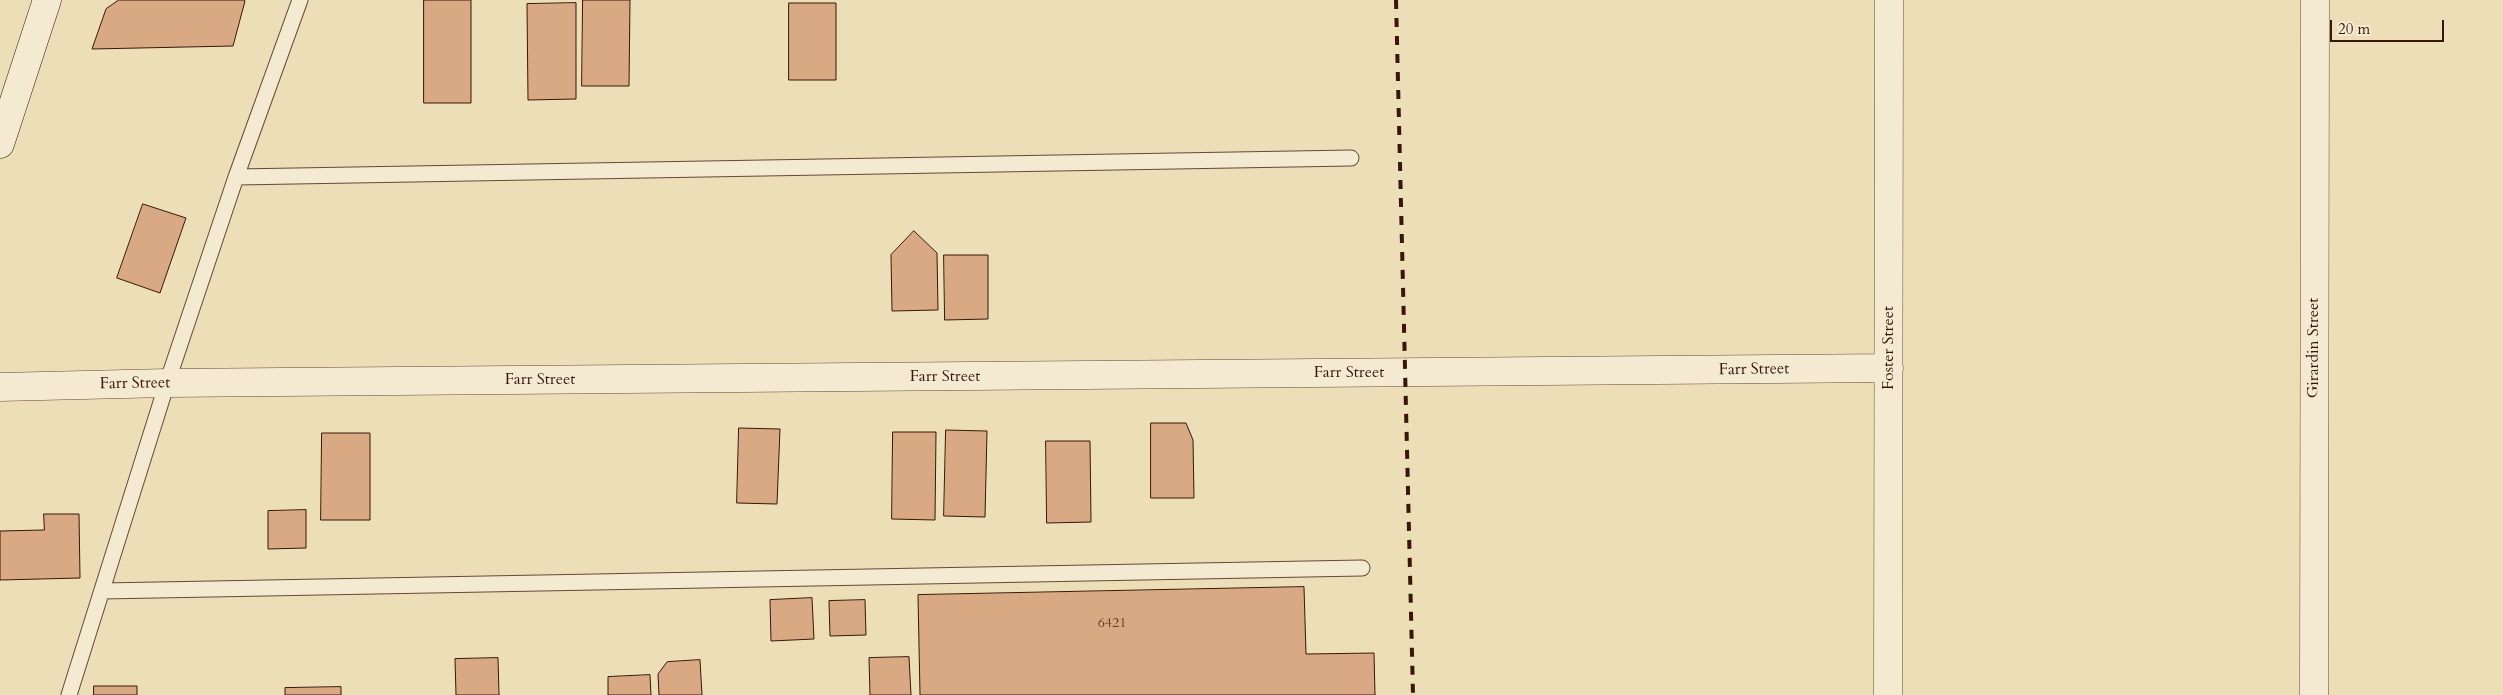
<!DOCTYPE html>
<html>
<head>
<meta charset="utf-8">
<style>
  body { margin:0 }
  #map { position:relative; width:2503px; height:695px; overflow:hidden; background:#ecdfb8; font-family:Cardo,serif }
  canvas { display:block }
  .scale { position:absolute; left:2330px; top:20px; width:114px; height:22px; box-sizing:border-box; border:2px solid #381709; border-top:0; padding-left:6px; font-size:15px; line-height:18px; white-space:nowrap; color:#381709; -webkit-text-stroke:4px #f3ead1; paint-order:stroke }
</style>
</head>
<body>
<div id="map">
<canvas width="2503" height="695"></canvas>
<div class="scale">20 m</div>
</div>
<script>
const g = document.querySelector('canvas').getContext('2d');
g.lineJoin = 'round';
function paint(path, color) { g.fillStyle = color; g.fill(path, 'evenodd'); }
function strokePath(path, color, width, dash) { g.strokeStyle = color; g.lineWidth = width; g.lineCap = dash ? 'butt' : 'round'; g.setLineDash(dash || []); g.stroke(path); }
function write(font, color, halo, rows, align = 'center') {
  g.font = font + ' Cardo,serif'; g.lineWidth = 4; g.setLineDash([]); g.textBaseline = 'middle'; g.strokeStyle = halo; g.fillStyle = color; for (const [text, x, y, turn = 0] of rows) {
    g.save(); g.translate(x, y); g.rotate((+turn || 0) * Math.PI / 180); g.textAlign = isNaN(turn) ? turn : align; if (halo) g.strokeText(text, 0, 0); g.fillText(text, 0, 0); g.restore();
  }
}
const building = new Path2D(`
  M119,0H244L245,1L233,46L92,49L106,9Z
  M424,0H471V103H424Z
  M583,0H630L629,86H582Z
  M576,3V99L528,100L527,4Z
  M789,3H836V80H789Z
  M143,204L186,218L160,293L117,278Z
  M914,231L937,253L938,310L892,311L891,255Z
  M944,255H988V319L945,320Z
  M1151,423H1186L1193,440L1194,498H1151Z
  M739,428L780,429L777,504L737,503Z
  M946,430L987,431L985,517L944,516Z
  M893,432H936L935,520L892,519Z
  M322,433H370V520H321Z
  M1046,441H1090L1091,522L1047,523Z
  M306,510V548L268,549V511Z
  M44,514H79L80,578L0,580V531L44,530Z
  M1304,587L1306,654L1374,653L1375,695H920L918,595Z
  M812,598L814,639L771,641L770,600Z
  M865,600L866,635L830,636L829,601Z
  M909,657L911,695H870L869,658Z
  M498,658L499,695H456L455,659Z
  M700,660L702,695H659L658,674L667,662Z
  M650,675L651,695H608V677Z
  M94,686H137V695H94Z
  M341,687V695H285V688Z`);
paint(building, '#d8a982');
strokePath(building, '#381709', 1);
const lane = new Path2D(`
  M236,177L1351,158
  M102,591L1362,568
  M69,695L167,383L236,177L300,0`);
const street = new Path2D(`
  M0,387L167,383L1889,368
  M1888,695L1889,0
  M2314,695L2315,0`);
const secondary = new Path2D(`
  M0,144L47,0`);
strokePath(lane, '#654935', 17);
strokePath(street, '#654935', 29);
strokePath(secondary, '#381709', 29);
strokePath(lane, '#f3ead1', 15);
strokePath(street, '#f3ead1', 28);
strokePath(secondary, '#f3ead1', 28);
strokePath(new Path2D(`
  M1396,0L1413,695`), '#381709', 4, [9, 9]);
write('14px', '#603c27', null, [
  ["6421",1112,624]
]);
write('16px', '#381709', '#f3ead1', [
  ["Foster Street",1889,348,-90],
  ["Girardin Street",2314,348,-90],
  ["Farr Street",1754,370,-1],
  ["Farr Street",1349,373],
  ["Farr Street",945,377],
  ["Farr Street",540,380],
  ["Farr Street",135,384,-1]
]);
</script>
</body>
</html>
